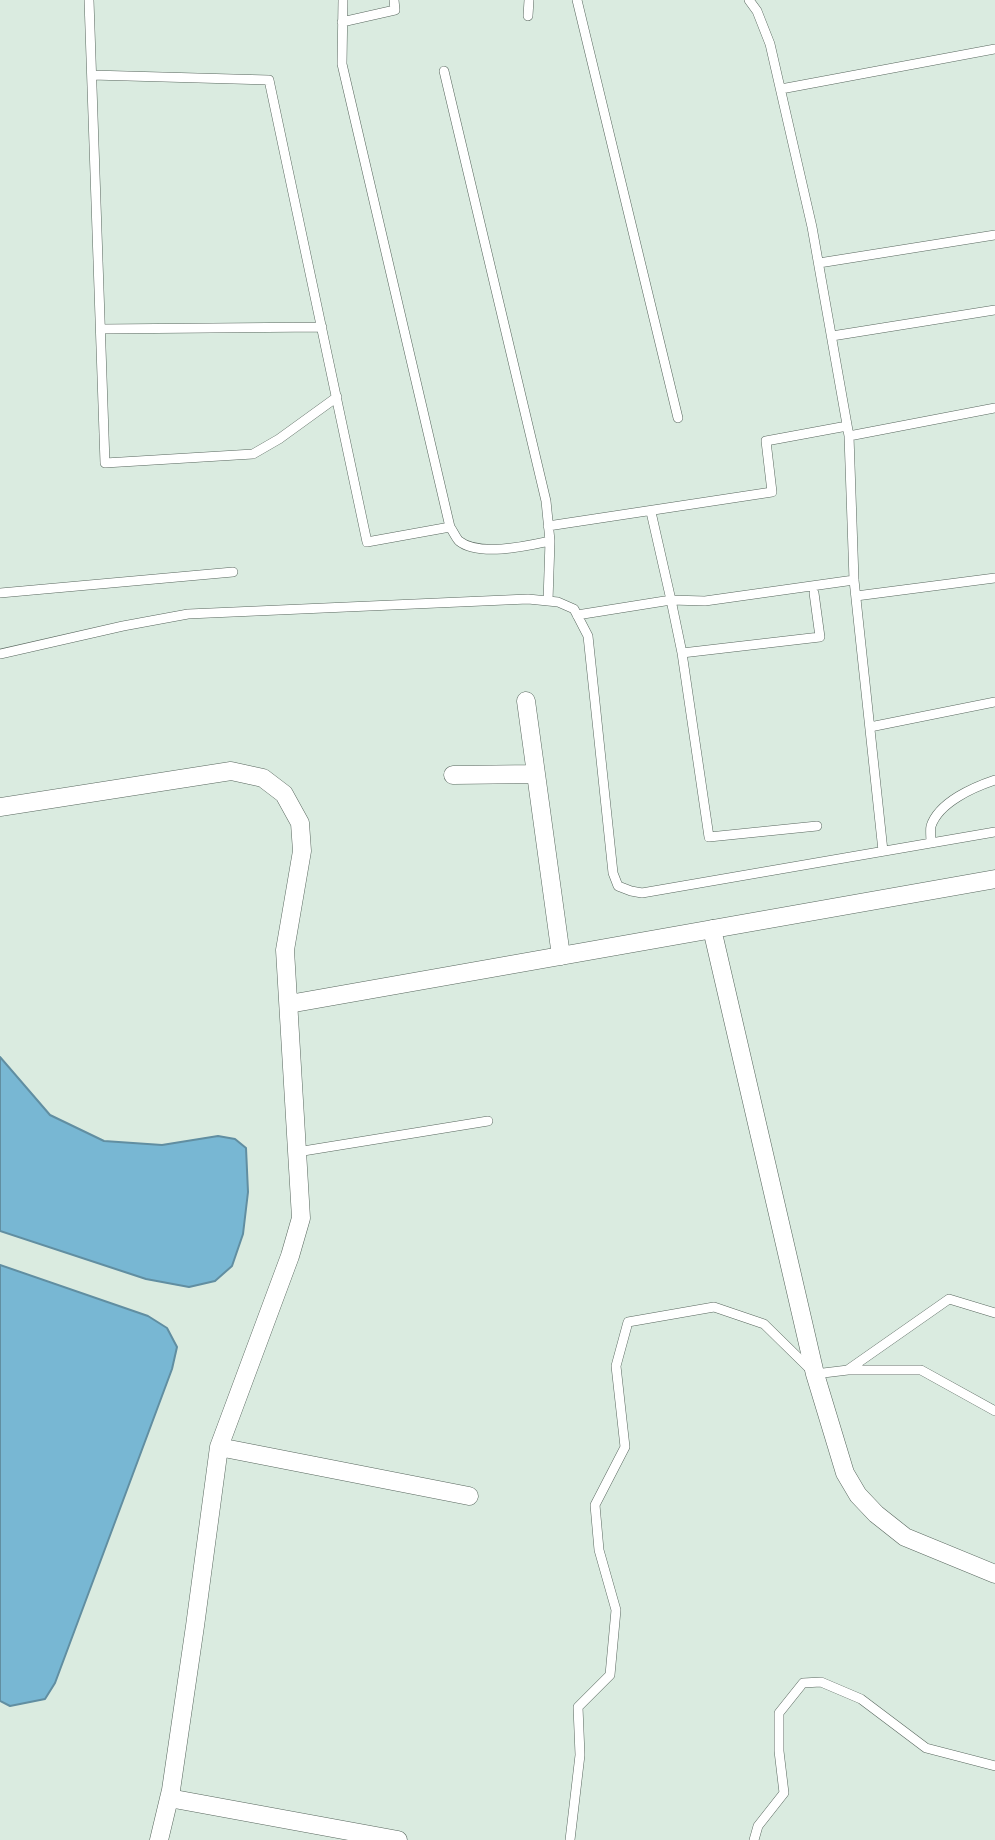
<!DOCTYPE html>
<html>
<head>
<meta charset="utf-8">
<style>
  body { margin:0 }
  canvas { display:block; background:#daebe0 }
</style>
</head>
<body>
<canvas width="995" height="1840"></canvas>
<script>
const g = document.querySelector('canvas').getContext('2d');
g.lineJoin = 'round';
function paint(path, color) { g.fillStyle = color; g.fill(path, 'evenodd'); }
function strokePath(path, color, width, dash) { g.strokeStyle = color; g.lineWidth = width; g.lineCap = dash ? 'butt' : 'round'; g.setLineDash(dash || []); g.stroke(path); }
const water = new Path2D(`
  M0,1057L50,1115L104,1141L162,1145L218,1136L235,1139L246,1148L248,1192L243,1234L232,1266L215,1281L189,1287L146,1279L0,1231Z
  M0,1265L148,1316L167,1328L177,1347L172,1369L55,1683L45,1699L10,1706L0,1701Z`);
paint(water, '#78b7d3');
strokePath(water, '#618ea1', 2);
const lane = new Path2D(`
  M89,0L105,463L253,454L279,439L337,397
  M343,0L342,64L450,527C453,531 456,538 459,541C479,557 527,546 550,541
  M577,0L678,418
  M749,0L757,11L770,44L812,227L849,436L854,580L883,851
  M528,16L529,0
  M342,22L395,10L394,0
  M444,71L546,501L550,541L548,601
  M92,75L269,80L367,542L450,527
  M781,89L995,49
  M819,263L995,235
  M101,329L322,327
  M832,336L995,310
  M849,436L995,408
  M651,512L671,600L705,601L854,580
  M548,526L772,492L766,441L847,426
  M0,593L233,572
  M856,596L995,578
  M577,615L671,600L682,653L709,837L817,826
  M682,653L820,637L814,593
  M0,654L123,626L188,614L528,599L558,602L574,609L588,636L613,873L618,886L631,891L642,893L995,832
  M870,727L995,702
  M931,843C931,838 930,830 931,826C939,802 974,787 995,780
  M297,1152L488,1121
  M849,1369L949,1299L995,1313
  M570,1840L580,1755L578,1707L610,1675L616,1610L599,1550L595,1505L625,1447L616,1366L628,1322L714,1307L764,1324L815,1374L848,1370H921L995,1411
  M754,1840L758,1826L784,1793L779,1751V1713L803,1683L821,1682L861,1699L926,1748L995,1766`);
const street = new Path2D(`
  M526,701L561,956
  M453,775L536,774
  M0,807L231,771L263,778L284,794L300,823L302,851L285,950L301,1218L290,1256L219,1447L195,1626L171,1790L159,1840
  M712,929L815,1374L845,1473L858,1495L876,1514L905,1537L995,1574
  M289,1004L995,879
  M219,1447L469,1496
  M169,1798L398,1840`);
strokePath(lane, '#58675e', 10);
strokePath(street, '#58675e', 19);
strokePath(lane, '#fff', 9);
strokePath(street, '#fff', 18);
</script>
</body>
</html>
